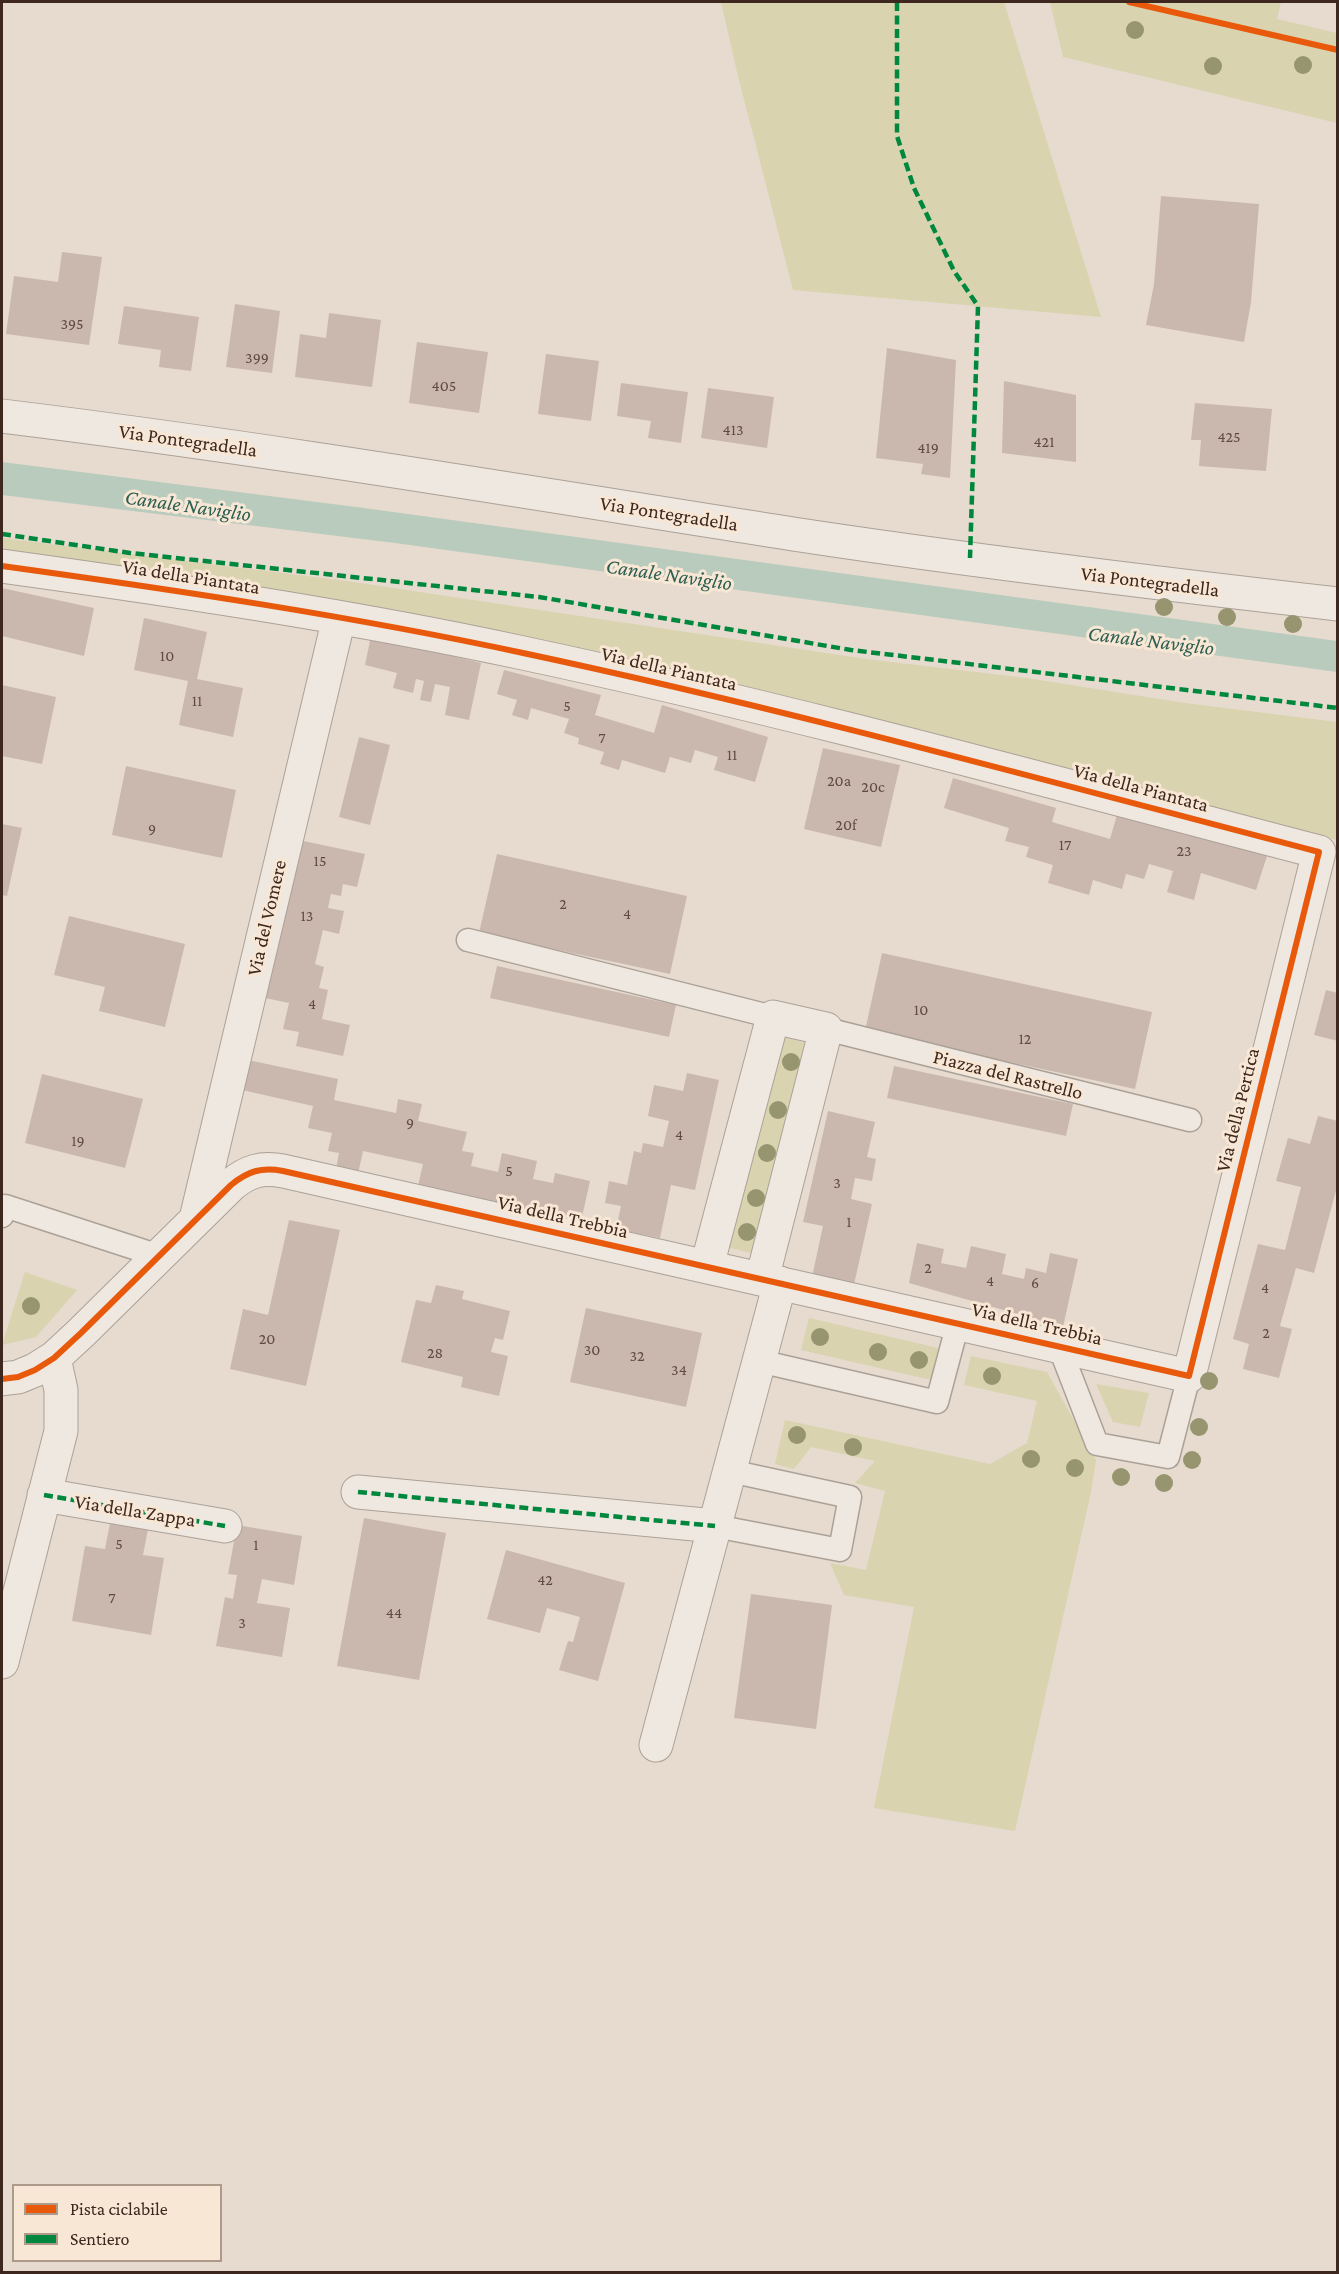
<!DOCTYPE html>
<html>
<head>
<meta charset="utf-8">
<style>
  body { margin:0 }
  #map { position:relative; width:1339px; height:2274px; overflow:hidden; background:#e6dbce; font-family:"Crimson Pro",serif }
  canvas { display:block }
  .frame { position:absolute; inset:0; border:3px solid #3d271e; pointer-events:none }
  .legend { position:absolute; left:12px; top:2184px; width:210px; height:78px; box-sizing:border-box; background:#f8e7d4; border:2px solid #ad9a8b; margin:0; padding:8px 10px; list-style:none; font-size:18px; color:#3d271e }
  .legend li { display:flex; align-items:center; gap:12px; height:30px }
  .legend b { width:30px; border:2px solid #ad9a8b }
</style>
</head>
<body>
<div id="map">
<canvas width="1339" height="2274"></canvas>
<div class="frame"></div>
<ul class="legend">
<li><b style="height:8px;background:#e8590c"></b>Pista ciclabile</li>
<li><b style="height:8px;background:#00873e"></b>Sentiero</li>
</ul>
</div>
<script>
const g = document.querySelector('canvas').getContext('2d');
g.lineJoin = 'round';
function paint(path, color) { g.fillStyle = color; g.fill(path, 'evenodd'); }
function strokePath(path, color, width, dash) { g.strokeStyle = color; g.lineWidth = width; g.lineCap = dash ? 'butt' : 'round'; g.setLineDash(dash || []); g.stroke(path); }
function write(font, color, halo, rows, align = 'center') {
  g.font = font + ' "Crimson Pro",serif'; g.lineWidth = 6; g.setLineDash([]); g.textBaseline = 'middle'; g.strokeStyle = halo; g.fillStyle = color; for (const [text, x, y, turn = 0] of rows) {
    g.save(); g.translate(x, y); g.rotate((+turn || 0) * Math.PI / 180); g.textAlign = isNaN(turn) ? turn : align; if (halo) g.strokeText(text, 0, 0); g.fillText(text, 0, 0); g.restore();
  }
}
paint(new Path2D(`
  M721,2H1004L1101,317L793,290L737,72Z
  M1050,2H1281L1277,19L1337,33V123L1063,57Z
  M2,538L347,581L866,659L1027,678L1185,703L1337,722V840L1014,756L402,611L2,553Z
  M780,1036L813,1045L759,1255L726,1247Z
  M25,1272L77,1290L36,1337L2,1345Z
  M809,1318L938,1348L931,1380L801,1350Z
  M971,1356L1047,1372L1096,1460L1091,1492L1015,1831L874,1808L914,1607L844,1595L830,1563L866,1570L885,1491L855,1483L875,1461L811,1447L794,1469L775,1464L785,1420L990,1464L1027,1443L1037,1401L964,1385Z
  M1096,1384L1149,1393L1140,1427L1113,1422Z`), '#dad3b0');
paint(new Path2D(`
  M2,462L364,508L1337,641V672L395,543L2,495Z`), '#b9cbbd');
paint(new Path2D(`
  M1161,196L1259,204L1251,302L1244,342L1146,325L1154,284Z
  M62,252L102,257L89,345L6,334L14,276L58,282Z
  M235,304L280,311L272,373L226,367Z
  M124,306L199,317L191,371L159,367L161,350L118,344Z
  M329,313L381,320L372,387L295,377L300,334L326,338Z
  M417,342L488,352L479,413L409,403Z
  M887,348L956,360L950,478L921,474L923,464L876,458Z
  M546,354L599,361L591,421L538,414Z
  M1004,381L1076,395V462L1002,453Z
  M621,383L688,392L681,443L648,438L651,421L617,416Z
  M708,388L774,397L767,448L701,438Z
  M1195,403L1272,409L1266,471L1199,466L1201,440H1191Z
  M2,588L94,608L84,656L2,636Z
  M144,618L207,632L197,679L243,688L233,737L179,725L188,681L134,670Z
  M371,636L481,663L469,720L445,715L450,687L435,684L431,702L420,700L424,681L416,679L413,693L393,688L397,673L365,665Z
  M504,670L601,695L595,715L654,733L662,705L768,737L755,782L714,770L718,757L695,750L691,763L670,757L665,773L622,760L619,770L600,764L604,752L578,744L579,738L564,733L569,719L531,708L528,720L512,715L517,700L497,694Z
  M2,685L56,697L42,764L2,756Z
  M359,737L390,745L370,825L339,817Z
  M823,748L900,765L881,847L804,829Z
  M126,766L236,790L222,858L112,835Z
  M953,778L1056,808L1052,822L1110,839L1119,808L1268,853L1256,890L1201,873L1194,900L1167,892L1173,871L1149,864L1144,879L1126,874L1122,889L1093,880L1089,895L1048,883L1053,865L1026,857L1029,847L1005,841L1009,828L944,808Z
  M2,824L22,828L7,896L2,895Z
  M299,840L365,854L357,887L343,884L341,896L331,894L328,908L344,911L339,934L323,930L315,964L324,967L319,988L328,990L322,1019L350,1025L343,1056L296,1046L299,1032L283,1029L289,1003L265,998Z
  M497,854L687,896L670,974L479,933Z
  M69,916L185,944L165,1027L99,1011L105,987L54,975Z
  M882,953L1152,1012L1135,1089L865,1031Z
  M497,966L676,1005L669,1037L490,998Z
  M1326,990L1338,993V1041L1314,1035Z
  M248,1060L338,1079L334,1100L396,1113L398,1099L422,1104L418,1121L467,1132L462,1151L474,1153L471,1166L498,1172L502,1153L537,1161L533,1179L553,1183L555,1173L590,1181L580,1226L417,1190L423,1164L363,1151L358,1174L336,1169L339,1153L328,1151L332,1133L308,1128L313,1106L242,1090Z
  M894,1066L1073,1104L1066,1136L887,1098Z
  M687,1073L719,1080L695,1190L671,1185L660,1238L616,1229L621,1206L605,1203L609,1181L627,1185L634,1151L641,1153L643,1143L663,1147L669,1121L648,1116L654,1085L683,1091Z
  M42,1074L143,1099L125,1168L25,1143Z
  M828,1111L875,1122L867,1157L876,1159L872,1181L855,1178L851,1199L872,1204L853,1289L812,1277L823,1226L803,1222Z
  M1318,1116L1338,1121V1183L1314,1273L1296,1268L1280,1326L1292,1329L1279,1378L1243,1369L1249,1344L1233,1339L1258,1244L1285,1250L1301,1187L1276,1181L1288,1138L1310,1144Z
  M289,1220L340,1230L306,1386L230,1369L243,1309L268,1315Z
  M917,1243L944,1249L941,1263L966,1268L971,1246L1006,1254L1002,1274L1024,1279L1026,1268L1046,1273L1050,1253L1078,1259L1063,1327L909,1283Z
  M436,1285L464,1291L462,1299L510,1311L503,1340L495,1338L491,1352L508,1356L499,1396L461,1387L463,1377L401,1362L416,1300L431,1303Z
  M586,1308L702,1333L686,1407L570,1382Z
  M364,1518L446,1533L419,1680L337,1666Z
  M110,1523L148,1529L143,1555L164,1558L151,1635L72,1621L85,1546L105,1549Z
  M237,1525L302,1536L294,1585L262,1579L257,1603L290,1608L282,1657L216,1646L225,1597L233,1599L237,1575L228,1574Z
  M506,1550L625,1583L598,1681L559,1670L568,1641L573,1642L580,1617L547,1608L540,1633L487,1619Z
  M751,1594L832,1605L816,1729L734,1718Z`), '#cab8af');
const service = new Path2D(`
  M468,940L773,1017
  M826,1029L1190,1120
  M2,1216L5,1206L159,1256
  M1059,1346L1097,1444L1168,1457L1189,1376
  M759,1361L937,1402L958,1323
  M715,1526L840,1550L850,1497L730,1471`);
const minor = new Path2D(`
  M2,566C176,590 351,616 523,653C791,710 1055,783 1319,852L1189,1376L283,1171C261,1167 248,1171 231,1185L81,1333L54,1358L35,1370L18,1377L2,1379
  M196,1219L339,618
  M707,1266L773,1017L826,1029L762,1279
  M358,1492L715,1526
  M44,1495L225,1526
  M2,1662L61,1431V1390L54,1358
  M656,1745L780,1283`);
const tertiary = new Path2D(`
  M2,416C273,449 543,495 813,537C987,563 1163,584 1338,604`);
strokePath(service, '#aca197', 25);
strokePath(minor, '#aca197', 35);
strokePath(tertiary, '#aca197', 35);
strokePath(service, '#eee8e0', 22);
strokePath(minor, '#eee8e0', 33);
strokePath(tertiary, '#eee8e0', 33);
strokePath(new Path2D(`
  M897,2V136L914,188L954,271L978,306L970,558
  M2,534L130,553L539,597L851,650L1338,708
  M358,1492L715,1526
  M44,1495L225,1526`), '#00873e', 4.5, [9, 4.5]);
strokePath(new Path2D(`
  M1129,2L1338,50
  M2,566C176,590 351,616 523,653C791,710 1055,783 1319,852L1189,1376L283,1171C261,1167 248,1171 231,1185L81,1333L54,1358L35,1370L18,1377L2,1379`), '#e8590c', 6);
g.fillStyle = '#979570';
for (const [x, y] of [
  [1135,30],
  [1303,65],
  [1213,66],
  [1164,607],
  [1227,617],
  [1293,624],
  [791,1062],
  [778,1110],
  [767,1153],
  [756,1198],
  [747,1232],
  [31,1306],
  [820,1337],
  [878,1352],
  [919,1360],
  [992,1376],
  [1209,1381],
  [1199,1427],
  [797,1435],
  [853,1447],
  [1031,1459],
  [1192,1460],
  [1075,1468],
  [1121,1477],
  [1164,1483]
]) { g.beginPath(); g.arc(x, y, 9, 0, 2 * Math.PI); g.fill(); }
write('16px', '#604b42', null, [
  ["395",72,324],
  ["399",257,358],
  ["405",444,386],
  ["413",733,430],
  ["425",1229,437],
  ["421",1044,442],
  ["419",928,448],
  ["10",167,656],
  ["11",197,701],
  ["5",567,706],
  ["7",602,738],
  ["11",732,755],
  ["20a",839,781],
  ["20c",873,787],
  ["20f",846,825],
  ["9",152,829],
  ["17",1065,845],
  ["23",1184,851],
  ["15",320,861],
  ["2",563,904],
  ["4",627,914],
  ["13",307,916],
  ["4",312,1004],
  ["10",921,1010],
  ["12",1025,1039],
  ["9",410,1123],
  ["4",679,1135],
  ["19",78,1141],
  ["5",509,1171],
  ["3",837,1183],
  ["1",849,1222],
  ["2",928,1268],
  ["4",990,1281],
  ["6",1035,1283],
  ["4",1265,1288],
  ["2",1266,1333],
  ["20",267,1339],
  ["30",592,1350],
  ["28",435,1353],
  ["32",637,1356],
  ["34",679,1370],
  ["5",119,1544],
  ["1",256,1545],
  ["42",545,1580],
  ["7",112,1598],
  ["44",394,1613],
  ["3",242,1623]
]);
write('20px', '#3d271e', '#f8e7d4', [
  ["Via Pontegradella",188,441,8],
  ["Via Pontegradella",669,514,9],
  ["Via della Piantata",191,577,9],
  ["Via Pontegradella",1150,582,7],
  ["Via della Piantata",669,669,13],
  ["Via della Piantata",1141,788,15],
  ["Via del Vomere",267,918,-77],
  ["Piazza del Rastrello",1008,1075,14],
  ["Via della Pertica",1238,1110,-76],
  ["Via della Trebbia",563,1217,13],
  ["Via della Trebbia",1037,1324,13],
  ["Via della Zappa",135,1511,9]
]);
write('italic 21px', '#2c5e52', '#f8e7d4', [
  ["Canale Naviglio",188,506,8],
  ["Canale Naviglio",669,575,8],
  ["Canale Naviglio",1151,641,7]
]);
</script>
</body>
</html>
